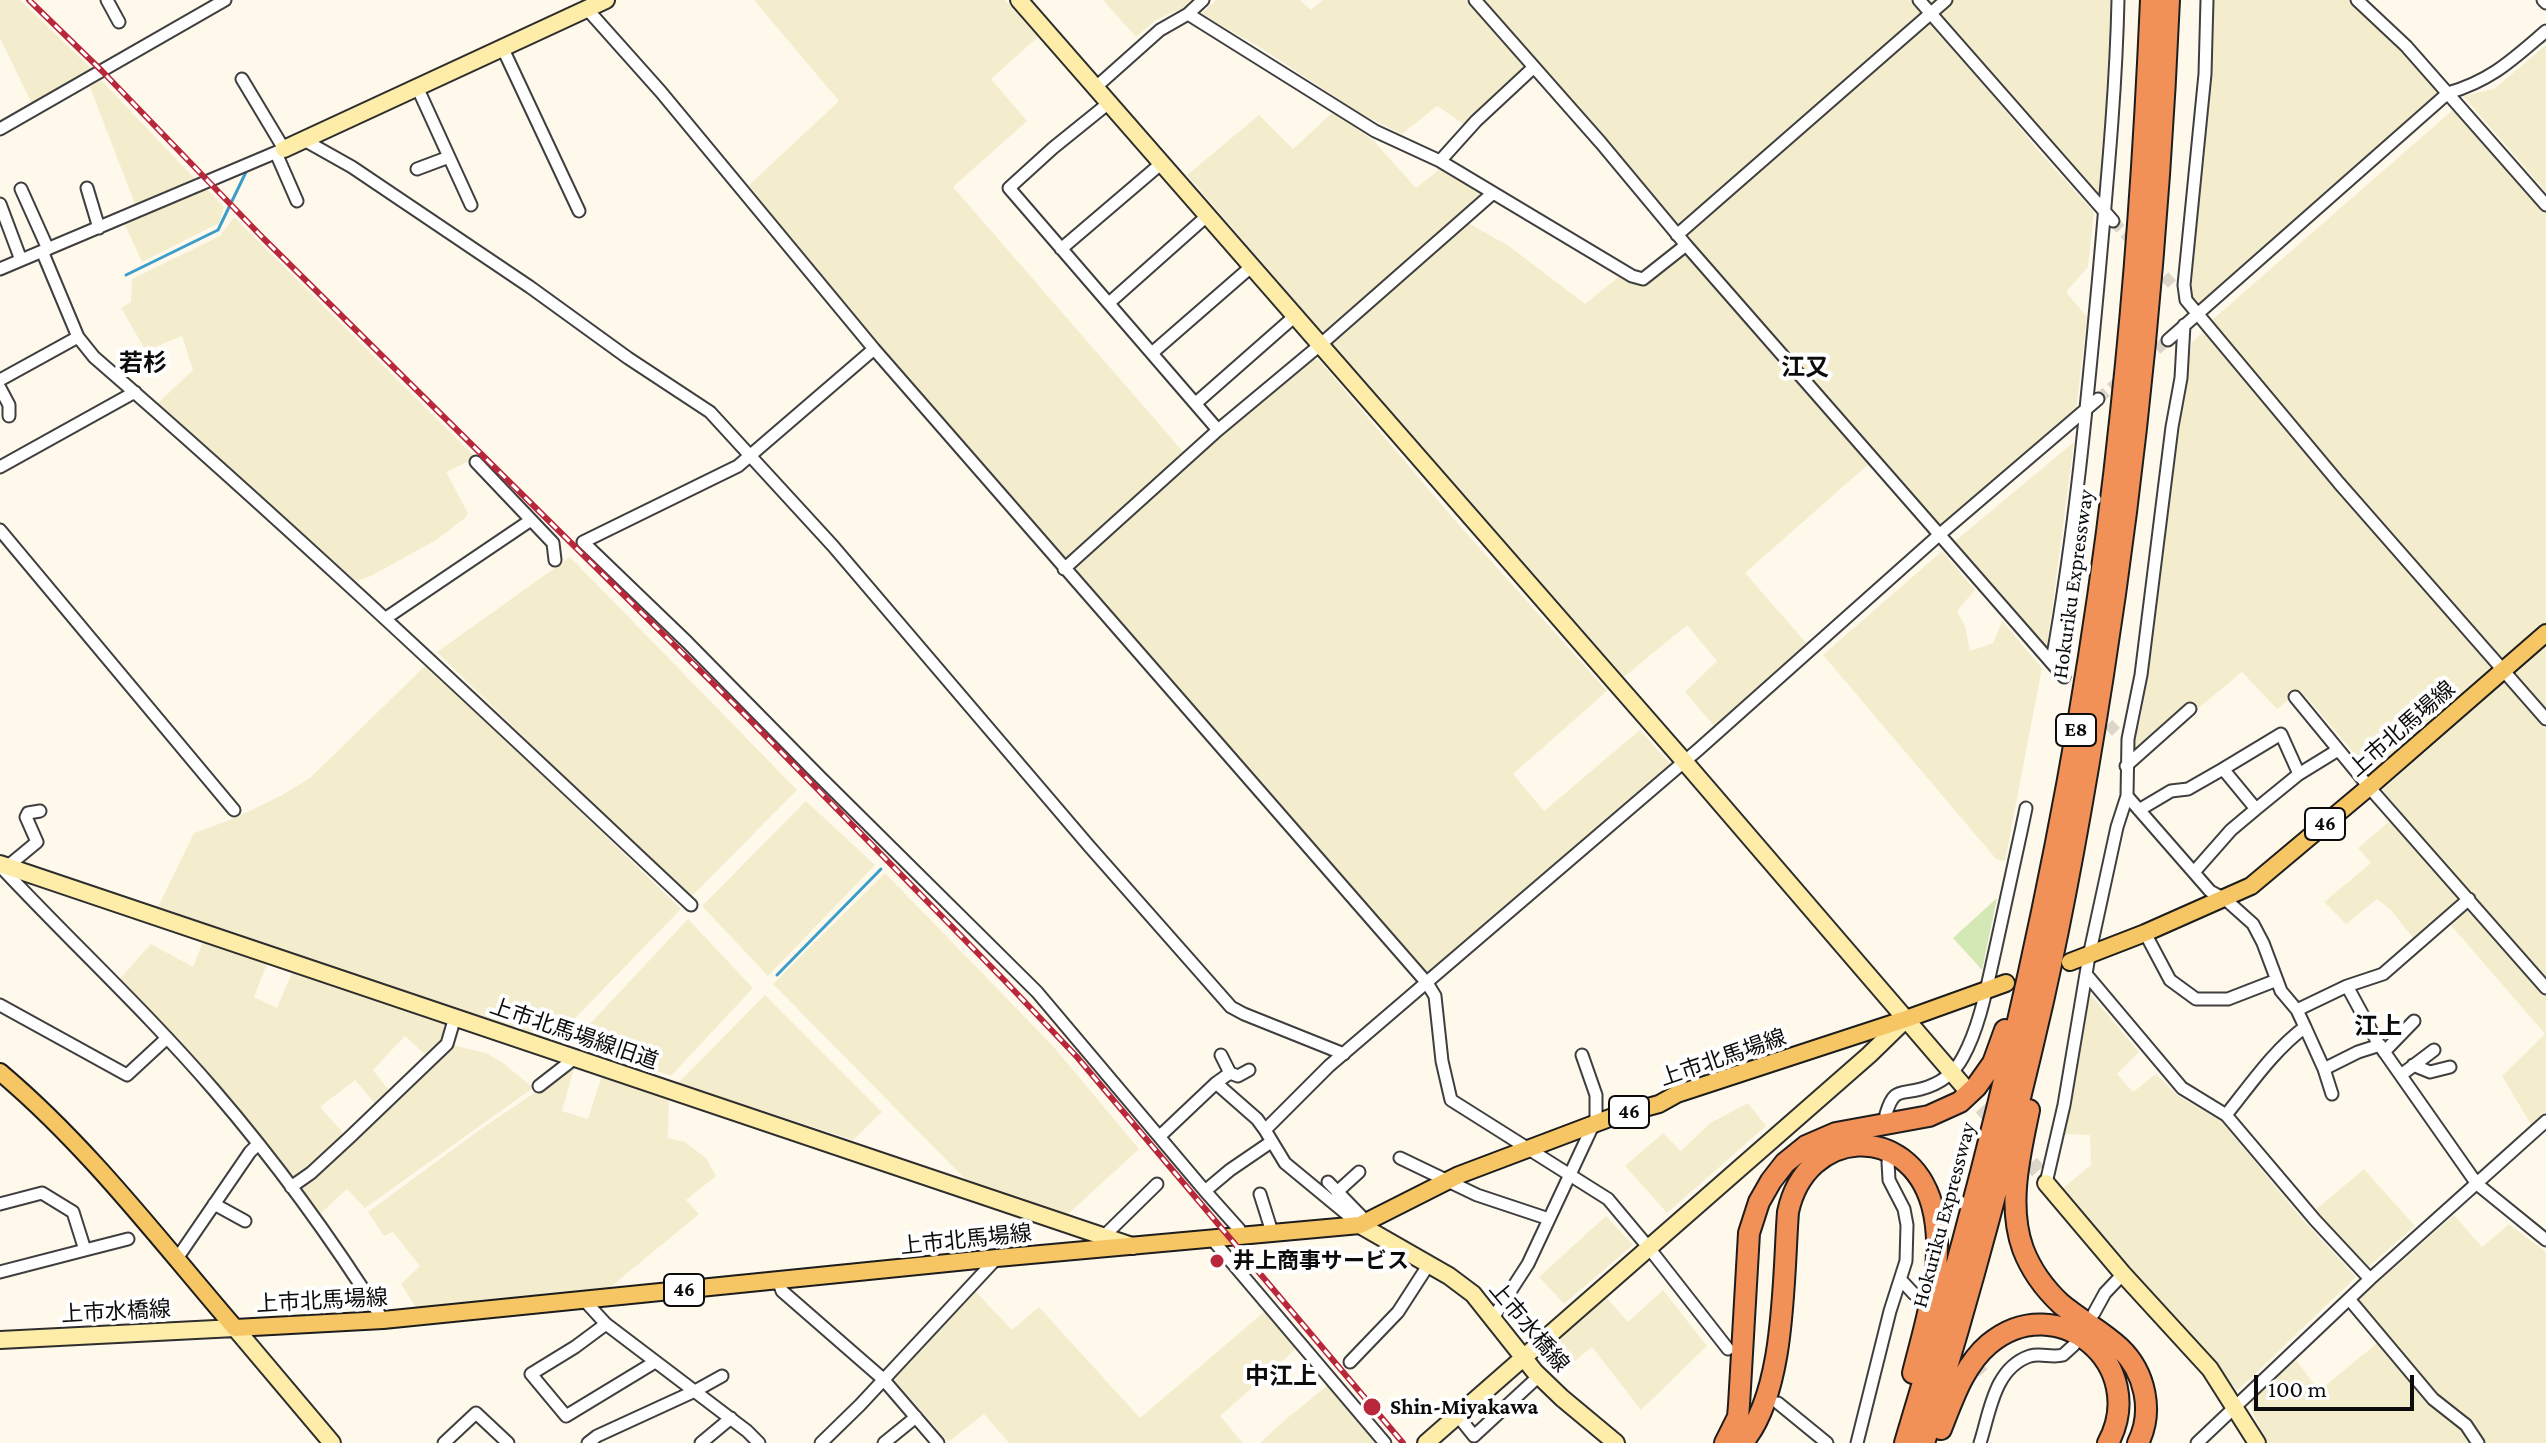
<!DOCTYPE html>
<html>
<head>
<meta charset="utf-8">
<style>
  body { margin:0 }
  #map { position:relative; width:2546px; height:1443px; overflow:hidden; background:#fff9ec; font-family:"Crimson Pro",serif }
  canvas { display:block }
  .scale { position:absolute; left:2254px; top:1375px; width:160px; height:36px; box-sizing:border-box; border:4px solid #0c0c0c; border-top:0; padding-left:10px; font-size:24px; line-height:28px; white-space:nowrap; color:#0c0c0c; -webkit-text-stroke:6px #fff; paint-order:stroke }
</style>
</head>
<body>
<div id="map">
<canvas width="2546" height="1443"></canvas>
<div class="scale">100 m</div>
</div>
<script>
const g = document.querySelector('canvas').getContext('2d');
g.lineJoin = 'round';
function paint(path, color) { g.fillStyle = color; g.fill(path, 'evenodd'); }
function strokePath(path, color, width, dash) { g.strokeStyle = color; g.lineWidth = width; g.lineCap = dash ? 'butt' : 'round'; g.setLineDash(dash || []); g.stroke(path); }
function write(font, color, halo, rows, align = 'center') {
  g.font = font + ' "Crimson Pro","Noto Sans JP",serif'; g.lineWidth = 8; g.setLineDash([]); g.textBaseline = 'middle'; g.strokeStyle = halo; g.fillStyle = color; for (const [text, x, y, turn = 0] of rows) {
    g.save(); g.translate(x, y); g.rotate((+turn || 0) * Math.PI / 180); g.textAlign = isNaN(turn) ? turn : align; if (halo) g.strokeText(text, 0, 0); g.fillText(text, 0, 0); g.restore();
  }
}
paint(new Path2D(`
  M0,0H20L95,72L32,104L0,38Z
  M754,0H1005L1038,37L991,79L1027,121L953,187L1186,455L1066,559L938,417L814,269L749,185L839,101Z
  M1103,0H1193L1187,6L1156,20L1136,37Z
  M1216,0H1300L1311,10L1323,0H1466L1525,67L1465,125L1437,106L1402,134L1363,115L1258,46L1201,14Z
  M1482,0H1914L1924,12L1679,227Z
  M1926,0H2111L2101,198L1962,43Z
  M2214,0H2352L2397,42L2442,93L2199,307L2191,299L2199,183L2213,46Z
  M1930,20L2044,157L2094,212L2088,267L2066,292L2087,317L2076,411L1939,527L1685,235Z
  M2546,45V192L2463,96L2494,89Z
  M101,80L198,182L136,207L90,87Z
  M2454,109L2546,214V622L2504,658H2499L2335,469L2212,320Z
  M1333,112L1374,141L1416,188L1441,168L1484,193L1327,332L1319,329L1187,175L1259,115L1293,149Z
  M205,187L224,207L219,223L142,262L123,221Z
  M234,217L476,458L446,472L468,513L465,518L436,540L371,576L356,581L158,403L193,370L182,336L146,351L121,308L131,302L132,279L220,236Z
  M1468,223L1509,246L1585,304L1621,275L1634,284L1649,281L1686,251L1871,462L1745,573L1809,646L1715,727L1685,692L1717,661L1687,625L1624,677L1333,345L1335,338Z
  M2204,331L2494,667L2371,773L2301,691L2277,709L2242,672L2196,710L2189,703L2131,757L2141,717L2181,395L2192,342Z
  M1311,358L1320,361L1452,517L1607,691L1513,774L1544,811L1640,730L1672,766L1431,974L1424,975L1200,718L1073,567Z
  M2074,442L2047,648L1954,542Z
  M1942,551L1975,590L1957,611L1965,626L1970,651L1993,643L2002,621L2042,668L2005,861L1997,860L1823,655Z
  M570,557L797,790L689,899L437,652Z
  M2546,644V712L2515,677V671Z
  M427,664L681,909L553,1041L158,907L194,833L235,818L282,795L310,778Z
  M2505,681L2546,729V982L2382,790Z
  M806,801L875,865L768,976L702,906Z
  M2391,820L2461,899L2414,939L2390,909L2377,899L2346,924L2324,902L2371,863L2358,848Z
  M885,873L1053,1046L1139,1149L1067,1215L971,1185L773,984Z
  M2470,907L2546,995V1115L2532,1126L2502,1076L2545,1034L2449,923Z
  M688,919L753,988L671,1076L573,1042Z
  M204,939L268,961L254,997L277,1008L294,968L448,1020L442,1040L427,1056L405,1036L373,1070L391,1093L377,1106L355,1080L320,1107L344,1134L298,1176H290L117,982L151,944L193,967Z
  M2087,990L2139,1052L2117,1074L2133,1092L2156,1074L2178,1096L2221,1121L2304,1221L2356,1277L2237,1391L2219,1367L2094,1227L2063,1188L2091,1165L2090,1135L2062,1134Z
  M765,995L882,1112L853,1140L678,1083Z
  M452,1045L486,1053L502,1062L533,1088L365,1208L347,1189L320,1214L303,1193V1186L424,1076Z
  M575,1065L562,1111L588,1119L602,1075L669,1098L668,1138L685,1142L706,1158L716,1176L686,1200L699,1214L608,1289L521,1300L417,1309L401,1284L420,1266L393,1232L384,1236L368,1212L478,1131Z
  M1748,1103L1766,1126L1667,1213L1625,1166L1663,1133L1681,1151L1710,1123Z
  M2364,1169L2415,1226L2367,1268L2314,1211Z
  M2454,1215L2482,1247L2509,1224L2546,1252V1443H2268L2252,1412V1400L2296,1360L2319,1391L2387,1335L2357,1301Z
  M1606,1216L1633,1245L1564,1304L1539,1277Z
  M974,1290L1012,1330L1039,1307L1140,1418L1266,1310L1296,1349L1220,1416L1243,1443H1009L984,1414L948,1442L892,1377Z
  M1663,1290L1707,1346L1641,1410L1592,1347L1575,1361L1557,1338L1605,1296L1628,1322Z
  M1328,1385L1378,1443H1260L1286,1419Z`), '#f4edcd');
paint(new Path2D(`
  M1997,898L1982,970L1953,938Z`), '#d4e8b6');
strokePath(new Path2D(`
  M126,275L218,230L247,170
  M777,975L881,869`), '#3a9dca', 3);
strokePath(new Path2D(`
  M2113,221L2136,245
  M2153,264L2172,284
  M2144,360L2168,340
  M2098,399L2125,376
  M2097,712L2119,735
  M1954,1340L1986,1376`), '#dbd5ca', 11, [11, 5.5]);
strokePath(new Path2D(`
  M1966,1089L2000,1128
  M2015,1145L2038,1171`), '#dbd5ca', 16, [16, 8]);
const street = new Path2D(`
  M107,0L119,22
  M1475,0L1601,143L1686,245L2064,677
  M1919,0L2113,221
  M2207,0L2205,74L2184,285L2186,300L2339,483L2546,719
  M2357,0L2406,46L2546,205
  M2543,0L2546,3
  M587,9L661,92L874,349L1427,983L1435,996L1442,1061L1451,1100L1608,1199L1649,1248L1728,1349
  M1188,14L1375,131L1440,161L1632,276L1643,279L1686,245
  M503,49L579,211
  M1096,87L1160,30L1188,14L1203,0
  M418,89L471,205
  M1110,102L1053,148L1009,188L1218,430
  M0,129L225,0
  M304,140L352,167L530,287L628,358L710,412L833,546L1089,846L1231,1007L1244,1014L1344,1054
  M276,153L297,201
  M1440,161L1476,121L1534,67
  M417,169L449,157
  M87,188L99,228
  M21,189L48,249
  M0,204L21,260
  M1677,235L1946,0
  M1061,249L1163,162
  M42,251L78,337L94,357C298,534 494,720 691,905
  M0,269L284,149L242,79
  M1109,303L1208,215
  M2168,340L2448,93C2492,80 2512,60 2546,31
  M874,349L738,466L583,542L687,642L820,777L1037,992L1205,1191
  M1152,353L1252,266
  M0,380L78,337
  M0,388L9,405V416
  M1196,403L1295,316
  M476,462L553,543L555,560
  M0,467L135,392
  M0,530L234,810
  M1064,569L1218,430L1320,345L1493,193
  M386,618L531,520
  M2052,661C2075,533 2087,404 2099,274C2107,183 2116,91 2118,0
  M2295,697L2369,787L2546,988
  M2126,766L2190,709
  M2299,774L2256,809L2223,769L2281,734L2299,774L2338,750
  M2127,796L2210,891L2225,899L2253,924L2263,943L2281,991L2297,1010L2347,986L2378,1043L2477,1184L2546,1240
  M2139,810L2171,791L2188,789L2223,769
  M0,866C70,941 147,1012 214,1090C276,1162 332,1239 383,1320
  M8,866L37,842L26,817L28,813L40,811
  M2194,872L2231,830L2256,809
  M2145,933L2170,980L2196,999H2228L2277,980
  M2086,974L2182,1088L2226,1115L2315,1220L2370,1279
  M2347,986L2383,974L2469,899
  M0,1005L127,1075L167,1038
  M2305,1027L2324,1069L2358,1052L2380,1045
  M2384,1052L2414,1021
  M1221,1055L1230,1073L1216,1083L1257,1119L1265,1130
  M2413,1065L2430,1072L2450,1067
  M2324,1069L2332,1094
  M1230,1073L1238,1076L1249,1070
  M2401,1075L2434,1050
  M539,1086L575,1058
  M1886,1114C1894,1087 1900,1095 1921,1089C1940,1084 1954,1074 1963,1057C1980,1026 1987,986 1995,951C2005,904 2016,856 2026,808
  M2226,1115C2251,1084 2273,1051 2305,1027L2297,1010
  M1160,1136L1216,1083
  M1400,1158L1477,1195L1549,1219
  M1328,1182L1361,1216L1360,1225
  M2046,1183L2064,1105L2089,956L2117,827L2127,796L2128,739L2141,675L2172,427L2181,378L2184,325
  M291,1187L311,1173L350,1137L447,1044L455,1017
  M1337,1192L1359,1172
  M1260,1194L1272,1232
  M0,1204L42,1193L73,1212L85,1250L0,1272
  M214,1204L245,1221
  M1360,1225L1285,1163L1265,1130L1329,1066L1699,749L1939,535L2098,399
  M1242,1235L1239,1229L1205,1191L1230,1170L1271,1142
  M1104,1236L1157,1184
  M1211,1238L1385,1443
  M85,1250L128,1239
  M176,1260L250,1152L258,1144
  M778,1280L782,1291L883,1379L938,1443
  M1901,1280L1914,1294
  M2349,1299L2433,1399L2466,1425L2478,1443
  M584,1300L606,1324L747,1431L759,1443
  M2094,1313L2105,1293L2123,1274
  M1493,1318L1528,1264L1596,1119V1095L1582,1055
  M606,1324L575,1347L531,1374L566,1416L655,1362
  M1350,1362L1398,1312L1429,1264
  M1778,1403L1827,1443
  M1458,1416L1474,1436L1539,1376
  M444,1443L476,1413L508,1443
  M588,1443L597,1436L695,1391L722,1376
  M701,1443L731,1418
  M821,1443L860,1405L997,1258
  M884,1443L916,1417
  M1857,1443L1890,1311L1906,1261L1907,1225L1904,1209L1889,1180L1888,1162
  M1980,1443C1990,1412 1994,1368 2030,1356C2041,1353 2052,1358 2063,1355L2074,1345
  M2197,1443L2370,1279L2546,1121`);
const secondary = new Path2D(`
  M1019,0L1684,761L1966,1089
  M284,149L606,0
  M0,864L1132,1246
  M2046,1183L2123,1274L2210,1369L2257,1443
  M1360,1225L1449,1276L1473,1294L1535,1372L1562,1398L1616,1443
  M0,1340L235,1328L332,1443
  M1426,1443L1869,1055L1906,1019`);
const primary = new Path2D(`
  M2070,962L2145,933L2251,886L2369,787L2546,633
  M0,1072C89,1147 160,1241 235,1328L383,1320L997,1258L1360,1225L1459,1175L1615,1116L1659,1104L1677,1094L1906,1019L2006,983`);
const highway = new Path2D(`
  M2029,1110C2020,1154 2007,1205 2023,1249C2031,1270 2045,1289 2061,1304C2080,1320 2102,1331 2120,1348C2145,1372 2154,1411 2138,1443
  M1941,1429C1953,1399 1964,1365 1989,1344C2057,1287 2150,1365 2108,1443
  M1725,1443L1738,1417L1739,1405L1749,1233L1759,1202L1771,1181L1785,1163L1806,1146L1836,1133L1929,1116L1960,1102L1976,1087L1993,1063L2005,1030
  M1742,1443C1786,1393 1783,1277 1788,1212C1806,1128 1908,1121 1932,1205C1947,1260 1926,1320 1913,1373
  M1905,1443C2007,1107 2085,761 2121,412C2136,275 2145,138 2151,0
  M1924,1443C1969,1298 2009,1150 2043,1001C2067,894 2086,784 2103,675C2138,451 2159,227 2169,0`);
strokePath(street, '#3f3f3f', 15);
strokePath(secondary, '#2e2e2e', 20);
strokePath(primary, '#1d1d1d', 20);
strokePath(highway, '#1d1d1d', 24);
strokePath(street, '#fff', 11);
strokePath(secondary, '#fdeda8', 16);
strokePath(primary, '#f6c664', 16);
strokePath(highway, '#f29157', 20);
const rail = new Path2D(`
  M29,0L102,71L263,238L747,717L1005,981L1077,1057L1403,1443`);
strokePath(rail, '#b9273a', 6);
strokePath(rail, '#fff', 3, [9]);
for (const [x, y, r, color] of [
  [1217,1261,8,"#b9273a"],
  [1372,1407,10,"#b9273a"]
]) { const dot = new Path2D(); dot.arc(x, y, r, 0, 2 * Math.PI); g.fillStyle = color; g.fill(dot); strokePath(dot, '#fff', 3); }
for (const [x, y, w] of [
  [2076,730,40],
  [2325,824,40],
  [1629,1112,40],
  [684,1290,40]
]) { const box = new Path2D(); box.roundRect(x - w / 2, y - 16, w, 32, 6); g.fillStyle = '#fff'; g.fill(box); strokePath(box, '#0c0c0c', 2); }
write('bold 20px', '#0c0c0c', null, [
  ["E8",2076,730],
  ["46",2325,824],
  ["46",1629,1112],
  ["46",684,1290]
]);
write('22px', '#0c0c0c', '#fff', [
  ["Hokuriku Expressway",2073,584,-82],
  ["上市北馬場線",2402,729,-41],
  ["上市北馬場線旧道",574,1034,19],
  ["上市北馬場線",1723,1058,-19],
  ["Hokuriku Expressway",1944,1215,-75],
  ["上市北馬場線",966,1240,-6],
  ["上市北馬場線",322,1301,-3],
  ["上市水橋線",116,1312,-3],
  ["上市水橋線",1529,1327,50]
]);
write('bold 22px', '#0c0c0c', '#fff', [
  ["井上商事サービス",1233,1261],
  ["Shin-Miyakawa",1390,1407]
], 'left');
write('bold 24px', '#0c0c0c', '#fff', [
  ["若杉",143,364],
  ["江又",1805,368],
  ["江上",2378,1027],
  ["中江上",1281,1377]
]);
</script>
</body>
</html>
